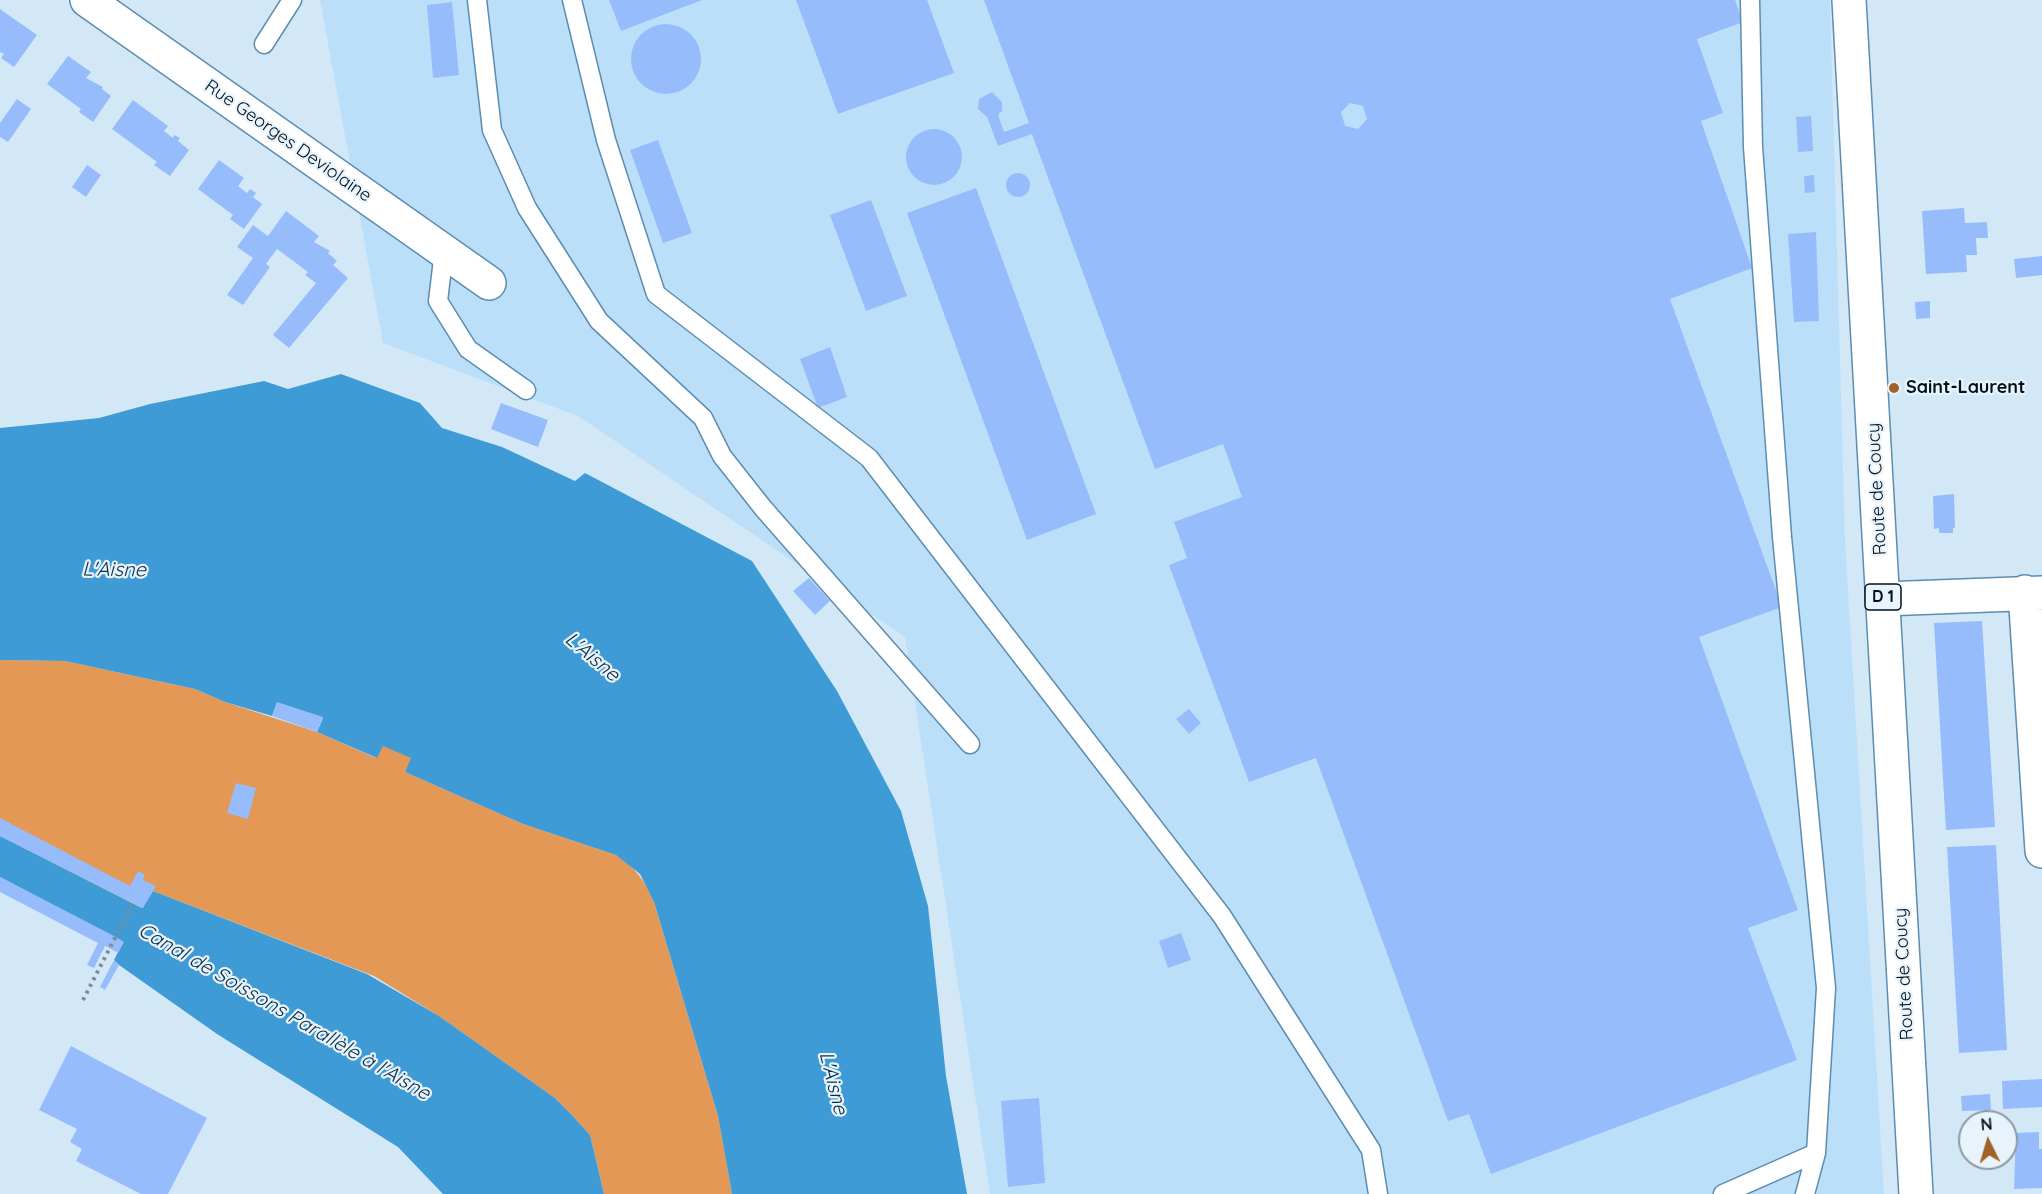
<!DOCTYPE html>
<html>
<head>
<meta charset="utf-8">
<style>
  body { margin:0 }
  #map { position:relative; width:2042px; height:1194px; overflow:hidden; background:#d3e8f7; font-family:Quicksand,sans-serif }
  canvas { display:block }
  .north { position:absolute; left:1958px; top:1110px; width:60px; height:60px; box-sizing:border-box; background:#e9f3fb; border:2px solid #8c99a3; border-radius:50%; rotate:355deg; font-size:16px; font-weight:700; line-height:24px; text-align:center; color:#01111e }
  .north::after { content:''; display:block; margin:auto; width:21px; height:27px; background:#a06227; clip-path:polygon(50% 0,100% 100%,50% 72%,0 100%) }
</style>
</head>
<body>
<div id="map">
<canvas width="2042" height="1194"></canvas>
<div class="north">N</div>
</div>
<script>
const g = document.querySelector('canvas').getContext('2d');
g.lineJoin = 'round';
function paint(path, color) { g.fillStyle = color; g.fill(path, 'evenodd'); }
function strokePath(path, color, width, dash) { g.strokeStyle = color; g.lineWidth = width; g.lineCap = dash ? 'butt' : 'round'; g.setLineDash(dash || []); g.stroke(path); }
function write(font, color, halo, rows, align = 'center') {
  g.font = font + ' Quicksand,sans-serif'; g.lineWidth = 4.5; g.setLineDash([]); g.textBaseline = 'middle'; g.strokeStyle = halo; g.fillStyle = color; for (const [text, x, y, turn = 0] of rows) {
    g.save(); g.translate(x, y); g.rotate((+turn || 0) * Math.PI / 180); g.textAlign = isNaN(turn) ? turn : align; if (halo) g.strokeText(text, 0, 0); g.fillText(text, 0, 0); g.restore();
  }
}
paint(new Path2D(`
  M320,0H1830L1845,540L1884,1194H990L905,637L578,416L383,343Z`), '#bcdff9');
paint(new Path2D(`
  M0,660L65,661L195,689L225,702L317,732L376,758L383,745L412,758L405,772L523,824L616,855C635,867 645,881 654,902L718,1116L732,1194H604L590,1135L571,1114L555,1098L439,1016L374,976L153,891L143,908L0,836Z`), '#e49855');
paint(new Path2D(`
  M341,374L420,403L442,428L502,447L575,481L585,473L752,561L837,691L901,811L928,906L946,1076L967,1194H732L718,1116L654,902L640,874L616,855L523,824L405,772L411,758L383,746L377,758L317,732L323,718L277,703L272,716L225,702L195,689L65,661L0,660V428L99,418L150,404L264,381L288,389Z
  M0,836L142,908L153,891L367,974L439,1016L555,1098L571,1114L590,1135L604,1194H443L398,1147L217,1034L119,965L114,960L123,942L0,877Z`), '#3e9bd6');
paint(new Path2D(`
  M609,0H702L621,31Z
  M796,0H927L954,73L838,114Z
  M984,0H1735L1743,22L1697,39L1723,113L1701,121L1752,268L1670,299L1782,607L1699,637L1798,910L1748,928L1797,1060L1491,1174L1469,1114L1448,1121L1316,758L1249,782L1169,565L1187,558L1174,522L1242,497L1223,444L1155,469L1032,134L998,146L987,117L978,109L979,99L992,92L1002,102V111L998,115L1004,132L1029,123ZM1350,103L1363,106L1367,119L1358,129L1345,126L1341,112Z
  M452,2L459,75L433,78L427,5Z
  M0,9L37,35L14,67L1,58L4,54L0,52Z
  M631 59a35 35 0 1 1 70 0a35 35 0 1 1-70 0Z
  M68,56L91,72L86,78L103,87L102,89L111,96L93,122L79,112L81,109L47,84Z
  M17,99L31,109L8,142L0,137V123Z
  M133,100L168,126L164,131L173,138L174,135L180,138L178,141L189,150L170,176L154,165L157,162L112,129Z
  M1811,116L1813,151L1798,152L1796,117Z
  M906 157a28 28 0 1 1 56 0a28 28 0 1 1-56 0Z
  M658,140L692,233L663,243L630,150Z
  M219,160L244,178L238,186L247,193L250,189L256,193L253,197L262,204L244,229L230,219L233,215L198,189Z
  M87,165L101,175L86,197L72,187Z
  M1006 185a12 12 0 1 1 24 0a12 12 0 1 1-24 0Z
  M1814,175L1815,192L1805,193L1804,176Z
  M976,188L1096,514L1027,540L907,213Z
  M871,200L907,296L866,311L830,215Z
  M1964,208L1965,223L1987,222L1988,238H1976L1977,255H1966L1967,272L1926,274L1922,211Z
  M286,211L319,236L314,242L330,251L328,253L337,261L333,265L348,278L289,348L273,335L316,283L305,275L308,272L277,249L266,264L270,267L243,305L227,295L253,258L237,247L253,225L268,236Z
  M1816,232L1819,321L1794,322L1788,234Z
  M2042,256V275L2016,278L2014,259Z
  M1930,301V318L1916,319L1915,302Z
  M830,347L847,397L818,408L800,359Z
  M501,403L548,420L538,447L491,429Z
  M1954,494L1955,528H1953V533H1939V528L1934,529L1933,496Z
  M809,578L830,601L815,615L793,591Z
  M1982,621L1995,827L1946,830L1934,623Z
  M277,702L323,717L317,732L272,716Z
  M1189,709L1201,723L1189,734L1176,719Z
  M236,783L256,788L248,819L227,813Z
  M0,818L130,886L138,871L145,875L143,880L156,886L143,908L0,836Z
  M1996,845L2007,1050L1959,1053L1947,847Z
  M0,877L114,936L124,942L118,953L105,946L94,968L87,965L98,943L0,892Z
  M1181,933L1191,960L1168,968L1159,941Z
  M114,960L119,965L105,990L100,987Z
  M71,1046L207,1118L168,1194H141L76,1161L82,1149L70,1142L77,1129L39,1110Z
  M2042,1079V1107L2003,1109L2002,1081Z
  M1990,1094L1991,1110L1962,1111L1961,1096Z
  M1039,1098L1045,1183L1008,1187L1001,1101Z
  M2039,1132V1149H2042V1188L2014,1189L2016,1133Z`), '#97bcfb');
const service = new Path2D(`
  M477,0L492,130L527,208L599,321L703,418L722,456L763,508L970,744
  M572,0L606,140L656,294L869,458L1222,916L1371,1150L1378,1194
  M264,44L292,0
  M444,251L438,301L468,349L526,390
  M1723,1194L1816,1153L1826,988L1782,537L1753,147L1750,0
  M1805,1194L1816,1153`);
const minor = new Path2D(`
  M87,0L489,283
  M2025,592L2042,851
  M1883,599L2042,593`);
const primary = new Path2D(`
  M1849,0L1916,1194`);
strokePath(service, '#5c8db0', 21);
strokePath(minor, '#5c8db0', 36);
strokePath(primary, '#5c8db0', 36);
strokePath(new Path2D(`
  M83,1000L133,903`), '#7a8d9b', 4, [3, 4.5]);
strokePath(service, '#fff', 18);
strokePath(minor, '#fff', 33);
strokePath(primary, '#fff', 33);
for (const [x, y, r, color] of [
  [1894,388,6,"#a06227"]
]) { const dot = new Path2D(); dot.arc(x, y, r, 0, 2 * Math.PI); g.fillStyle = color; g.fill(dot); strokePath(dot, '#e9f3fb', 2); }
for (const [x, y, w] of [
  [1883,597,36]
]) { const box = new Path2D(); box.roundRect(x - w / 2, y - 13, w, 26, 4.5); g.fillStyle = '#e9f3fb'; g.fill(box); strokePath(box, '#01111e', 1.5); }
write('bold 16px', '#01111e', null, [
  ["D 1",1883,597]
]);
write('18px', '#01111e', '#e9f3fb', [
  ["Rue Georges Deviolaine",288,141,35],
  ["Route de Coucy",1877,489,-93],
  ["Route de Coucy",1904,974,-93]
]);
write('bold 18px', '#01111e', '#e9f3fb', [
  ["Saint-Laurent",1906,388]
], 'left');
write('italic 20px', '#062f47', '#e9f3fb', [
  ["L'Aisne",114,570,1],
  ["L'Aisne",592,657,40],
  ["Canal de Soissons Parallèle à l'Aisne",284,1012,30],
  ["L'Aisne",833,1083,76]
]);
</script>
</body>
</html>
